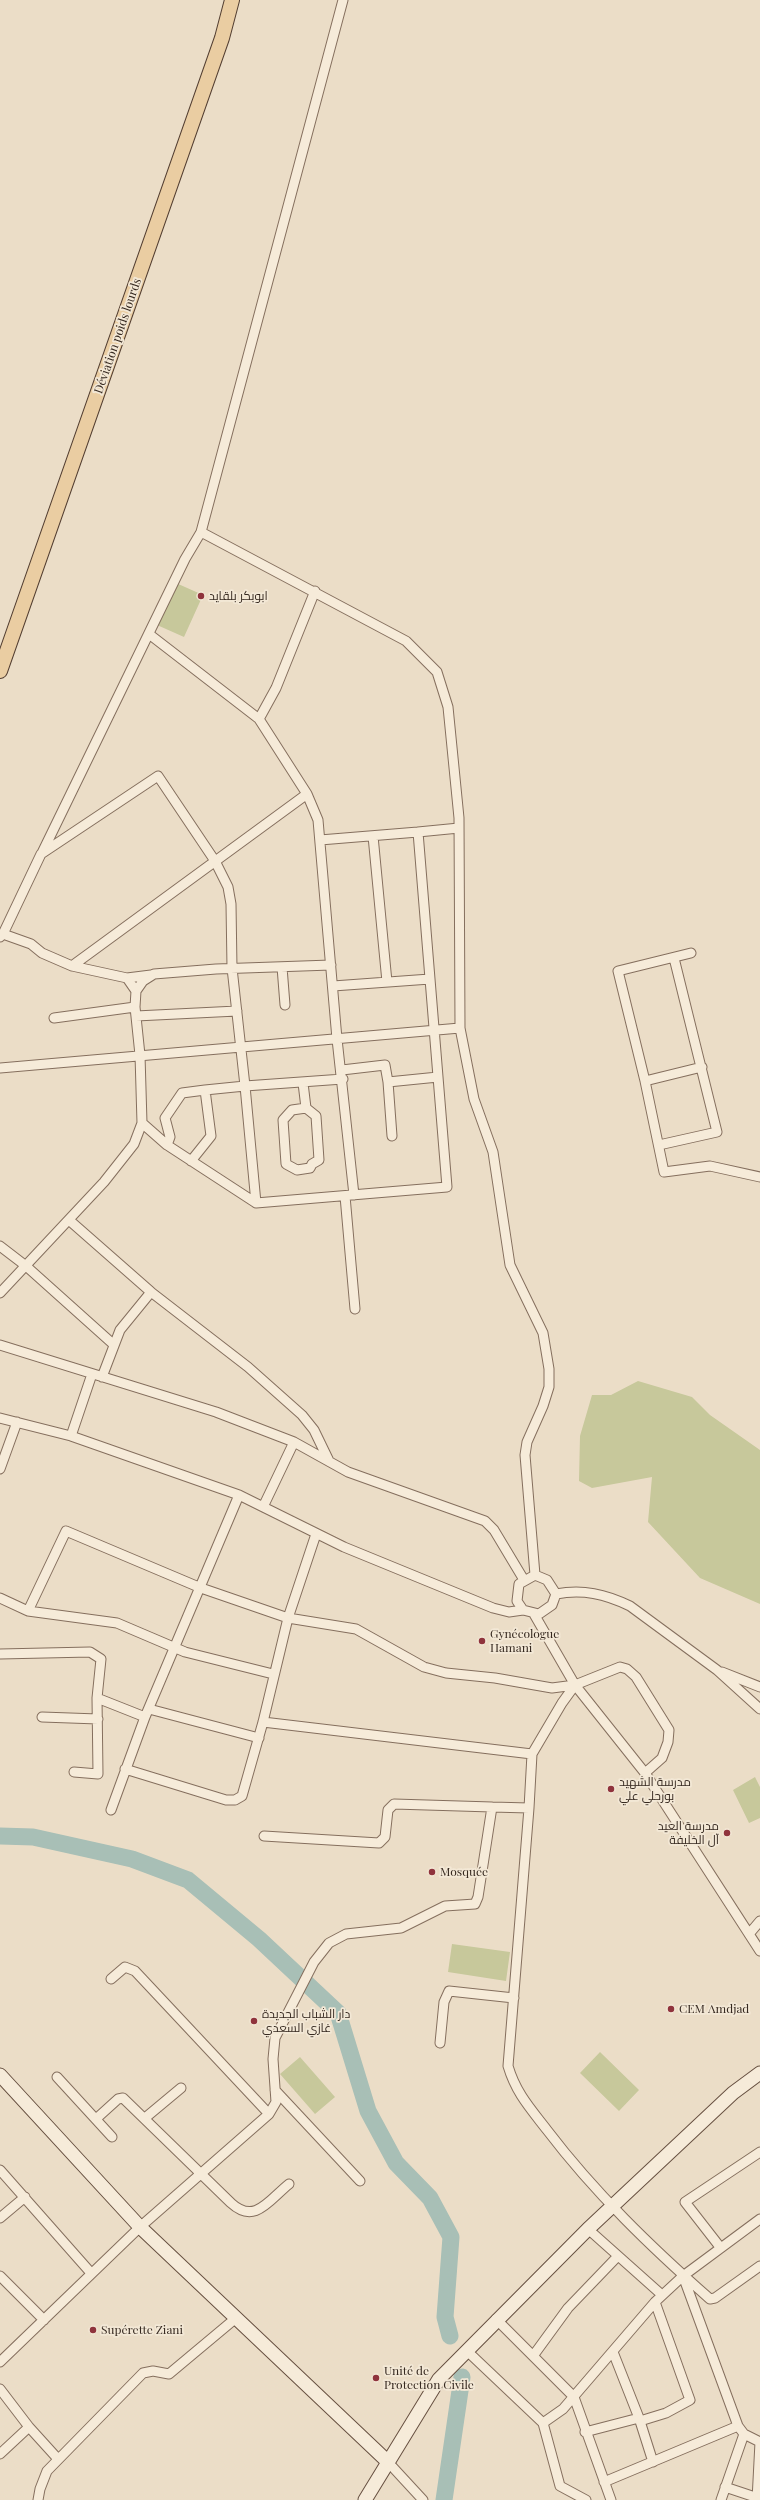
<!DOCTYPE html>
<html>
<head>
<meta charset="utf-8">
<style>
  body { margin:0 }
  canvas { display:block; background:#ebddc7 }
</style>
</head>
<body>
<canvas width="760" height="2500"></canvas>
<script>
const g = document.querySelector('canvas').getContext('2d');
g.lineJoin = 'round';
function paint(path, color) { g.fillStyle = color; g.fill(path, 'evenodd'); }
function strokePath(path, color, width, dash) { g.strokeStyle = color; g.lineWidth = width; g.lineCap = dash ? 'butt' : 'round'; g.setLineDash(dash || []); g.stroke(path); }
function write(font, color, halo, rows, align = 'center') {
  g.font = font + ' "Playfair Display",Cairo,serif'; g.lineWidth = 3.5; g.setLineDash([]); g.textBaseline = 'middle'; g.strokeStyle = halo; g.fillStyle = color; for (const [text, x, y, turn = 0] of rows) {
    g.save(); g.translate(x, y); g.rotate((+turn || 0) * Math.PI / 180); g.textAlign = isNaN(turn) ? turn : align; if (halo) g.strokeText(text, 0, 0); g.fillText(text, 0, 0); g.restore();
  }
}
paint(new Path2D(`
  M176,583L203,595L184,637L157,625Z
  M638,1381L692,1397L710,1415L760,1450V1604L700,1578L648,1522L652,1477L592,1488L579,1481L580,1436L592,1395H611Z
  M755,1777L760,1787V1818L749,1823L733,1790Z
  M452,1944L510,1952L506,1981L448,1972Z
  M600,2052L639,2090L619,2111L580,2073Z
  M300,2057L335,2097L315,2114L280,2074Z`), '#c7c89b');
strokePath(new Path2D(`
  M0,1836L33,1837L132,1859L188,1880L259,1939L338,2013L368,2111L396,2163L430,2198L451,2237L445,2317L450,2336
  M444,2500L462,2377`), '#a8bfb6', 17);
const street = new Path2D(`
  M343,0L201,532L406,641L437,672L448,707L459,818L460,1028L474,1099L493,1152L510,1265L543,1333L549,1369V1387L543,1406L527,1442L525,1455L535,1575
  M149,634L259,719L307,794
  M259,719L276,688L315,591
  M418,832L459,828
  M373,836L387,982
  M42,853L185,559L201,532
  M3,934L41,854L158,776L215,861L228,887L231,904L232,968L245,1086L205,1090
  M0,937L3,934L31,944L42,953L72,966L307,794L318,820L337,1039L354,1195
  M691,953L618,971L645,1081L664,1172L710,1166L760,1177
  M72,966L127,978L151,975
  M282,967L285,1005
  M333,986L430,979
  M136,991L143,981L154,974L216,969L331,965
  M135,1007L140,1055L142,1123L167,1145L256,1203L245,1086L343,1079
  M136,1016L237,1011
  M54,1018L135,1007L136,991L127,978
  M0,1068L460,1028
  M342,1070L385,1065L388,1082
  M645,1081L702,1067
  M303,1083L306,1108L316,1116L319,1160L312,1164L310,1168L297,1170L286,1164L283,1120L292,1110L306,1108
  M392,1136L388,1082L438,1077
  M167,1145L170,1137L165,1118L182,1093L205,1090L211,1136L191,1161
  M659,1145L717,1132L674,958
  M345,1196L355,1309
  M256,1203L447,1187L418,832L320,840
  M69,1220L151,1292L248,1367L302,1415L314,1430L329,1461
  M0,1246L26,1266L113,1344
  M0,1293L104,1182L134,1144L142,1123
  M0,1345L216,1412L294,1442L348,1472L485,1521L494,1530L524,1580
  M102,1377L120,1330L151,1292
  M0,1418L71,1436L239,1495L344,1547L493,1608L509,1612L523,1610L539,1614L552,1605L556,1594L547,1580L535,1575L519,1584L517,1601L523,1610
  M71,1436L92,1374
  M0,1469L17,1422
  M263,1507L294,1442
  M556,1594C583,1589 605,1594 630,1606L717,1670L760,1709
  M0,1598L28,1611L117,1623L185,1652L273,1674
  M28,1611L66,1531L201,1588L288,1618L356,1629L424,1667L446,1673L495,1678L552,1688L575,1685L620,1667L627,1669L636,1677L669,1730L668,1742L662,1758L645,1773
  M534,1614L575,1685
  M0,1654L90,1652L101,1659L97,1698L98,1774L74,1772
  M722,1672L760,1687
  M97,1698L145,1717
  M149,1709L259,1738
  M42,1717L98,1719
  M263,1722L532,1754
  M125,1769L226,1800H235L242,1796L263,1722L288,1618L316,1534
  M529,1808L532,1754L562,1703L575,1685L645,1773L760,1951
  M111,1810L145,1717L239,1495
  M264,1836L379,1843L385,1837L388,1810L394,1804L492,1807
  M749,1934L760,1921
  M111,1979L125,1967L135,1971L269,2114
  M440,2043L444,2002L449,1991L514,1998
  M57,2077L112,2137
  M275,2090L360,2181
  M97,2118L118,2099L123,2098L231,2203C255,2225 269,2200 289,2184
  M145,2118L181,2088
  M0,2170L91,2273
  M0,2218L25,2197
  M760,2219L683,2276L738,2426L744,2434L760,2442
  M588,2229L662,2295
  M720,2247L685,2202L760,2152
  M0,2276L44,2320
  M496,2319L574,2397L611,2500
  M466,2350L543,2423L560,2486L586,2500
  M613,2352L639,2418L653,2462
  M533,2356L568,2308L617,2257
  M0,2362L140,2227L269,2114L276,2102L273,2059L275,2038L314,1962L329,1943L346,1934L401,1928L445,1906L475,1904L478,1897L492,1807L529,1808L508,2066C516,2093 530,2108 547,2130C595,2193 651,2247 710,2299L715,2298L760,2266
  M0,2389L29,2427L0,2454
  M640,2421L666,2413L690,2400L655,2302
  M543,2423L563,2409L655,2302L683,2276
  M29,2427L58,2459
  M585,2432L639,2418
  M387,2461L423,2500
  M604,2482L738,2426
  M725,2487L758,2498
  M38,2500L40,2489L47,2471L143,2373L153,2371L169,2374L236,2318
  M721,2500L744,2434
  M757,2500L760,2442`);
const secondary = new Path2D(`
  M0,2075L140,2227L387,2461
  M365,2500L439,2379L588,2229L733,2093L760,2073`);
const primary = new Path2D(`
  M0,671L222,38L232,0`);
strokePath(street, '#856f5e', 11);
strokePath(secondary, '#675041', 15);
strokePath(primary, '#533e31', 16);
strokePath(street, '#f6ebd9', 9);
strokePath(secondary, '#f6ebd9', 13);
strokePath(primary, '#eacda2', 14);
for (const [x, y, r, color] of [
  [201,596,4,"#8f333c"],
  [482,1641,4,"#8f333c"],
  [611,1789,4,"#8f333c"],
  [727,1833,4,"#8f333c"],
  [432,1872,4,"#8f333c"],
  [671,2009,4,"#8f333c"],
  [254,2021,4,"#8f333c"],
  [93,2330,4,"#8f333c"],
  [376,2378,4,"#8f333c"]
]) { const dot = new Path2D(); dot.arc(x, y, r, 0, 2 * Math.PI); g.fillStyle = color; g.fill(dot); strokePath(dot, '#f3e8d6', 1.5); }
write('12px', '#362920', '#f3e8d6', [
  ["Déviation poids lourds",118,336,-71]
]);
write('12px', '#362920', '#f3e8d6', [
  ["ابوبكر بلقايد",209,596],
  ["Gynécologue",490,1634],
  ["Hamani",490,1648],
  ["مدرسة الشهيد",619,1782],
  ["بورحلي علي",619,1796],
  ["مدرسة العيد",719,1826,"right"],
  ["آل الخليفة",719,1840,"right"],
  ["Mosquée",440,1872],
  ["CEM Amdjad",679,2009],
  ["دار الشباب الجديدة",262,2014],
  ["غازي السعدي",262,2028],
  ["Supérette Ziani",101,2330],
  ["Unité de",384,2371],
  ["Protection Civile",384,2385]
], 'left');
</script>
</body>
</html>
